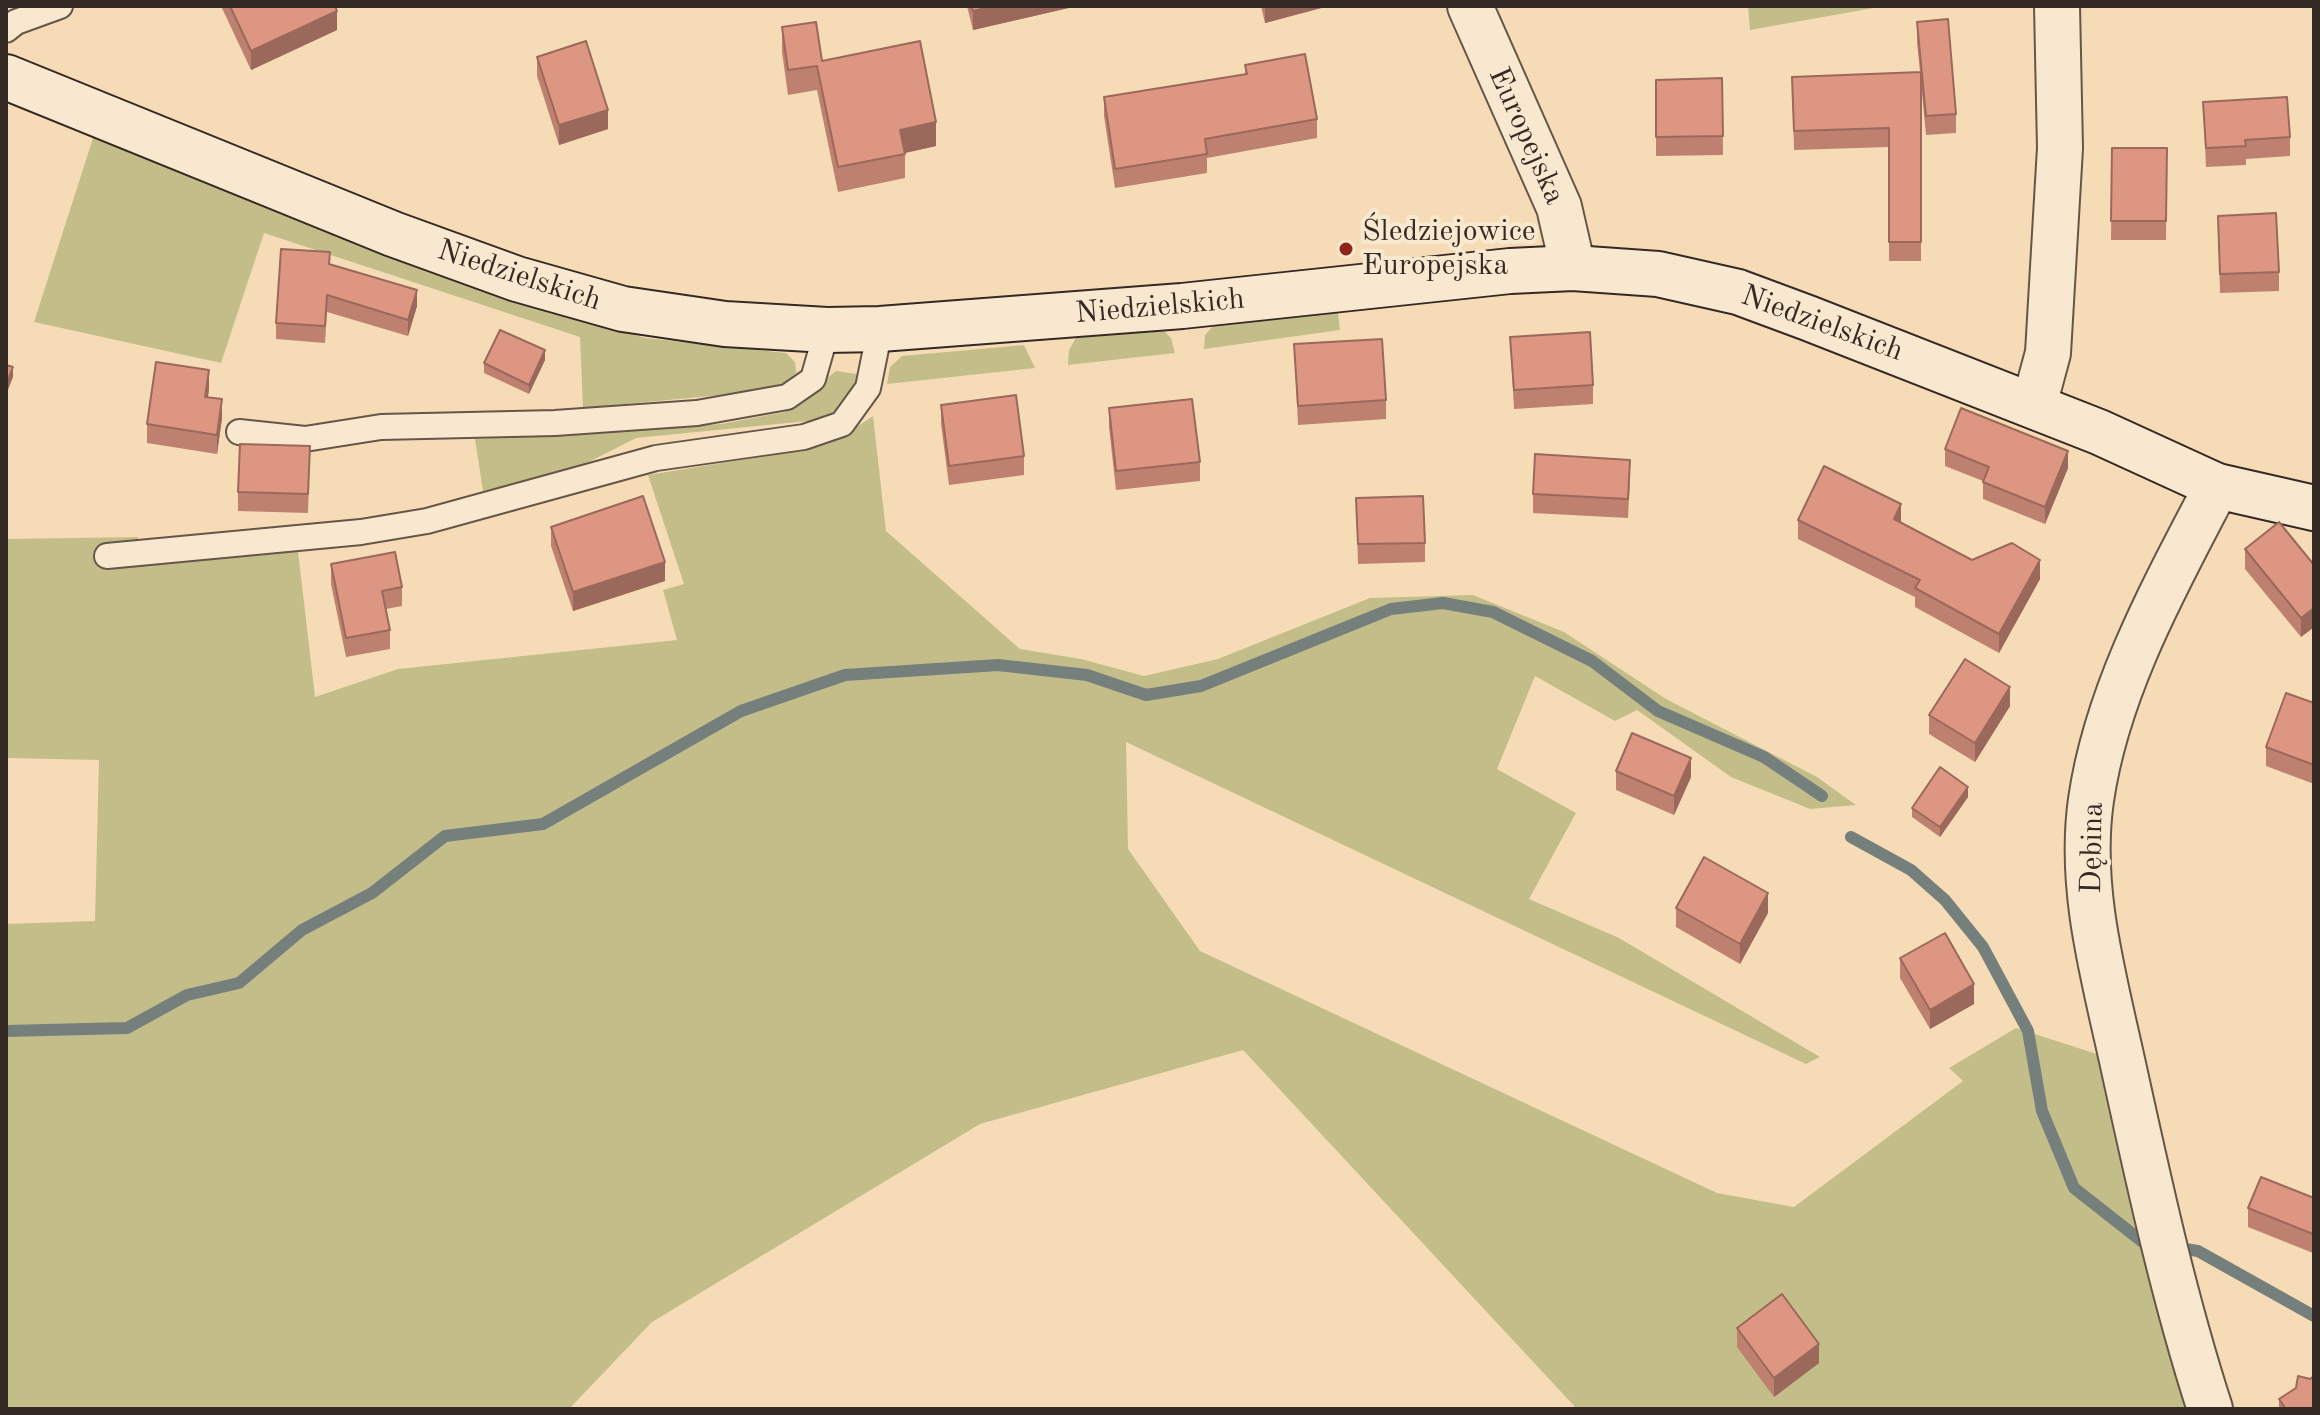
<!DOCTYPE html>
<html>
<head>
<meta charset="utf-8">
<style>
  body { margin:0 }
  #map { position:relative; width:2320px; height:1415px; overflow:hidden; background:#f6dcb6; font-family:"Old Standard TT",serif }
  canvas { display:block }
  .frame { position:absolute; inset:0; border:8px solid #352923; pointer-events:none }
</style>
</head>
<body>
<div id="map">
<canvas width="2320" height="1415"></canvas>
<div class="frame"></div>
</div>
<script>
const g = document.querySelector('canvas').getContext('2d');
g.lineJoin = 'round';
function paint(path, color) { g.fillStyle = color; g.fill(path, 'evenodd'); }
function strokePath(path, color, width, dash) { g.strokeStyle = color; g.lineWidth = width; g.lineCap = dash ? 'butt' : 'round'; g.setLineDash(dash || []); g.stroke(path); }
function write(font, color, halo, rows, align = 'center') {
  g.font = font + ' "Old Standard TT",serif'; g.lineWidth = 8; g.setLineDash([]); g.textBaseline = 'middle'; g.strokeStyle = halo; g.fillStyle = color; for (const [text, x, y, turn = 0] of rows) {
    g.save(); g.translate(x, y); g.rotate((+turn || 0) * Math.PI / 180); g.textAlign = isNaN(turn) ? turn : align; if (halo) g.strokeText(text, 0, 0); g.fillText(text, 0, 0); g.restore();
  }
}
paint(new Path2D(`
  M1748,6H1885L1750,30Z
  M94,135L556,312L645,338L786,353L795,362L796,373L788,381L764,391L583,408L580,337L264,233L221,363L34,322Z
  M1338,313L1340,330L1204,349L1205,335L1213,326Z
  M1164,331L1171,338L1175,353L1068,365L1069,350L1076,338Z
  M1024,345L1035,368L887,384L890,367L902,356Z
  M836,371L857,374L859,385L849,403L828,419L636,438L579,467L483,491L475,439L721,424L785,412Z
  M873,416L886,531L1020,649L1081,659L1144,676L1218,659L1370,598L1473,595L1564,632L1666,699L1817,777L1856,805L1810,809L1731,777L1637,710L1615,721L1535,676L1497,769L1576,813L1529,899L1619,938L1820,1057L1806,1064L1126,742L1128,849L1200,951L1717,1193L1794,1207L1963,1081L1949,1068L2016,1028L2106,1057L2168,1349L2207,1409H1577L1243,1050L980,1124L652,1322L569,1409H6V924L95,921L99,760L6,758V539L138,537L139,562L298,551L315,697L398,669L677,640L663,590L684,584L648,475L778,454L840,438Z`), '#c3be89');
strokePath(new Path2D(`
  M1851,837L1911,870L1945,900L1983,947L2028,1031L2042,1111L2074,1188L2144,1243L2153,1244
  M6,1031L127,1028L187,995L239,983L302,930L372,893L445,836L543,824L741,711L845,675L998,665L1087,675L1146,695L1201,686L1391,609L1443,603L1493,612L1592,661L1658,711L1764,757L1822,796
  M2172,1247L2198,1251L2314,1316`), '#757f7c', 12);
const lane = new Path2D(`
  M6,30L16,22L60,6
  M239,432L305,439L381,427L555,423L697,413L787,397L813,379L827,330
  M107,556L361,532L427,521L656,458L804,437L842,424L868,388L880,329`);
const street = new Path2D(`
  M1470,6L1559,207L1573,268
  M2034,405L2048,353L2060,148L2057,6
  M2210,1409C2174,1298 2149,1183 2124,1069C2105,981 2078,890 2091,800C2107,689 2166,584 2217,486`);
const secondary = new Path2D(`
  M6,77L393,234L517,279L623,309L725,324L827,330L880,329L1182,306L1510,271L1573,268L1658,274L1738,292L1808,318L2099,432L2217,486L2314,508`);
strokePath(lane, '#655648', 28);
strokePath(street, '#655648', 48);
strokePath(secondary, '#352923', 48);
strokePath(lane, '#f9e8d0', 24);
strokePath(street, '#f9e8d0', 44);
strokePath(secondary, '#f9e8d0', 44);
paint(new Path2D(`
  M221,6H335L337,30L251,70Z
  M967,6H1073V7L973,30Z
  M1261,6H1325V7L1265,23Z
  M1917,22L1956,114V133L1926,135L1921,83V261H1889V147L1794,150L1792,77L1920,72L1917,42Z
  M782,27L822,61L936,146L905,153V178L838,192L817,90L788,95L782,52Z
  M537,57L608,129L559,145L537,76Z
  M1245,65L1317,119V138L1207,158V173L1115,188L1104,116V97L1245,74Z
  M1722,78L1723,155L1656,156V80Z
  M2203,102L2290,137V156L2246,159V165L2206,167Z
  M2112,148H2167L2166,240H2111Z
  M2218,216L2279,272V291L2220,293Z
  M330,264L417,306L408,336L327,312L325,343L276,339V323Z
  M1510,337L1593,385V404L1514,409Z
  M1294,344L1386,400V419L1298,425Z
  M545,360L529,394L484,373V363Z
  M209,389L208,397L222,418L217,454L147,443V424Z
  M941,405L1024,456V475L949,485L941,424Z
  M1109,408L1200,462V481L1116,490L1109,427Z
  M310,446L308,513L238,511V492Z
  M1945,449L2068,468L2045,524L1983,499V481L1945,466Z
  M1630,479L1628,518L1533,513V494Z
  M1356,498L1425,543V562L1358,564Z
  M1798,520L1901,523L1972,560L2040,579L1999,653L1915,607V597L1798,539Z
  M551,527L665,581L573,611L551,546Z
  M2245,549L2314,565V627L2301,637L2245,569Z
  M331,564L402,587V606L386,609L390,630V649L346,657L331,584Z
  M2314,703V784L2266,766V747Z
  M2010,706L1975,762L1929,734V715Z
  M1616,771L1691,777L1674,815L1616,790Z
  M1968,797L1940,837L1912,817V808Z
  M1676,908L1768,913L1740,964L1676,927Z
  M1900,958L1974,1004L1930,1029L1900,978Z
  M2314,1198L2313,1253L2248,1227V1208Z
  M1737,1328L1819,1363L1774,1397L1737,1347Z
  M2279,1399L2314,1409H2279Z`), '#be8170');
paint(new Path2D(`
  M994,6H1073V7L973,30V11Z
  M1265,6H1325V7L1265,23Z
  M337,11V30L251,70V51Z
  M608,110V129L559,145V125Z
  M936,122V146L900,154V130Z
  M417,290V306L408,336V320Z
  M545,350V360L529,394V385Z
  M13,367V377L6,395V385Z
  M209,370V389L205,416V397Z
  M222,399V418L217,454V435Z
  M2068,451V468L2045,524V507Z
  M1901,504V524L1894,519Z
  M2040,560V579L1999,653V634Z
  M665,562V581L573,611V592Z
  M2314,608V627L2301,637V618Z
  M2010,687V706L1975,762V743Z
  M1691,758V777L1674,815V796Z
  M1968,787V797L1940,837V827Z
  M1768,893V913L1740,964V944Z
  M1974,984V1004L1930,1029V1010Z
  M1819,1344V1363L1774,1397V1378Z`), '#9b695b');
const building = new Path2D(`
  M230,6H335L337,11L251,51Z
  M971,6H994L973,11Z
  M1948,19L1956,114L1926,116L1917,22Z
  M816,22L822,61L920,41L936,122L900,130L905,154L838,167L817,66L788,70L782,27Z
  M586,41L608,110L559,125L537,57Z
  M1305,54L1317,119L1205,139L1207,154L1115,169L1104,97L1247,74L1245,65Z
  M1921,72V242H1889V128L1794,131L1792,77Z
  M1722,78L1723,136L1656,137V80Z
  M2287,97L2290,137L2245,140L2246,146L2206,148L2203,102Z
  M2112,148H2167L2166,221H2111Z
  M2276,213L2279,272L2220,274L2218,216Z
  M281,249L330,252L329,264L417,290L408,320L327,295L325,326L276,323Z
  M500,330L545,350L529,385L484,363Z
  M1590,332L1593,385L1514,390L1510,337Z
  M1382,339L1386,400L1298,406L1294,344Z
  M156,362L209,370L205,397L222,399L217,435L147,424Z
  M6,365L13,367L6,385Z
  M1016,395L1024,456L949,466L941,405Z
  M1192,399L1200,462L1116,471L1109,408Z
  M1961,408L2068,451L2045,507L1983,482L1989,467L1945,449Z
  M240,444L310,446L308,494L238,492Z
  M1535,454L1630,460L1628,499L1533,494Z
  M1824,466L1901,504L1894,519L1972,560L2012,543L2040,560L1999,634L1915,588L1920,580L1798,520Z
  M643,496L665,562L573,592L551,527Z
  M1423,496L1425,543L1358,544L1356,498Z
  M2279,522L2314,565V608L2301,618L2245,549Z
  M395,552L402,587L382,591L390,630L346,638L331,564Z
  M1965,659L2010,687L1975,743L1929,715Z
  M2286,693L2314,703V765L2266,747Z
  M1632,733L1691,758L1674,796L1616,771Z
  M1940,767L1968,787L1940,827L1912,808Z
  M1704,857L1768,893L1740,944L1676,908Z
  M1945,933L1974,984L1930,1010L1900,958Z
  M2261,1177L2314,1198L2313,1234L2248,1208Z
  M1782,1294L1819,1344L1774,1378L1737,1328Z
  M2298,1376L2310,1379L2314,1376V1409H2286L2279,1399L2296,1388Z`);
paint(building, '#dd9682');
strokePath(building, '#9b695b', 2);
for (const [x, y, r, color] of [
  [1346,249,8,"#8f2418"]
]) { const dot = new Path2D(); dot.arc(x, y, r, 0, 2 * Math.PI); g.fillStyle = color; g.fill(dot); strokePath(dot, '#f9e8d0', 3); }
write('30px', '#352923', '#f9e8d0', [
  ["Europejska",1526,136,66],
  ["Niedzielskich",519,276,18],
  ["Niedzielskich",1160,307,-5],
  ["Niedzielskich",1822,324,20],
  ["Dębina",2093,848,-89]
]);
write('30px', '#352923', '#f9e8d0', [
  ["Śledziejowice",1362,232],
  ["Europejska",1362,266]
], 'left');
</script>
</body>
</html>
